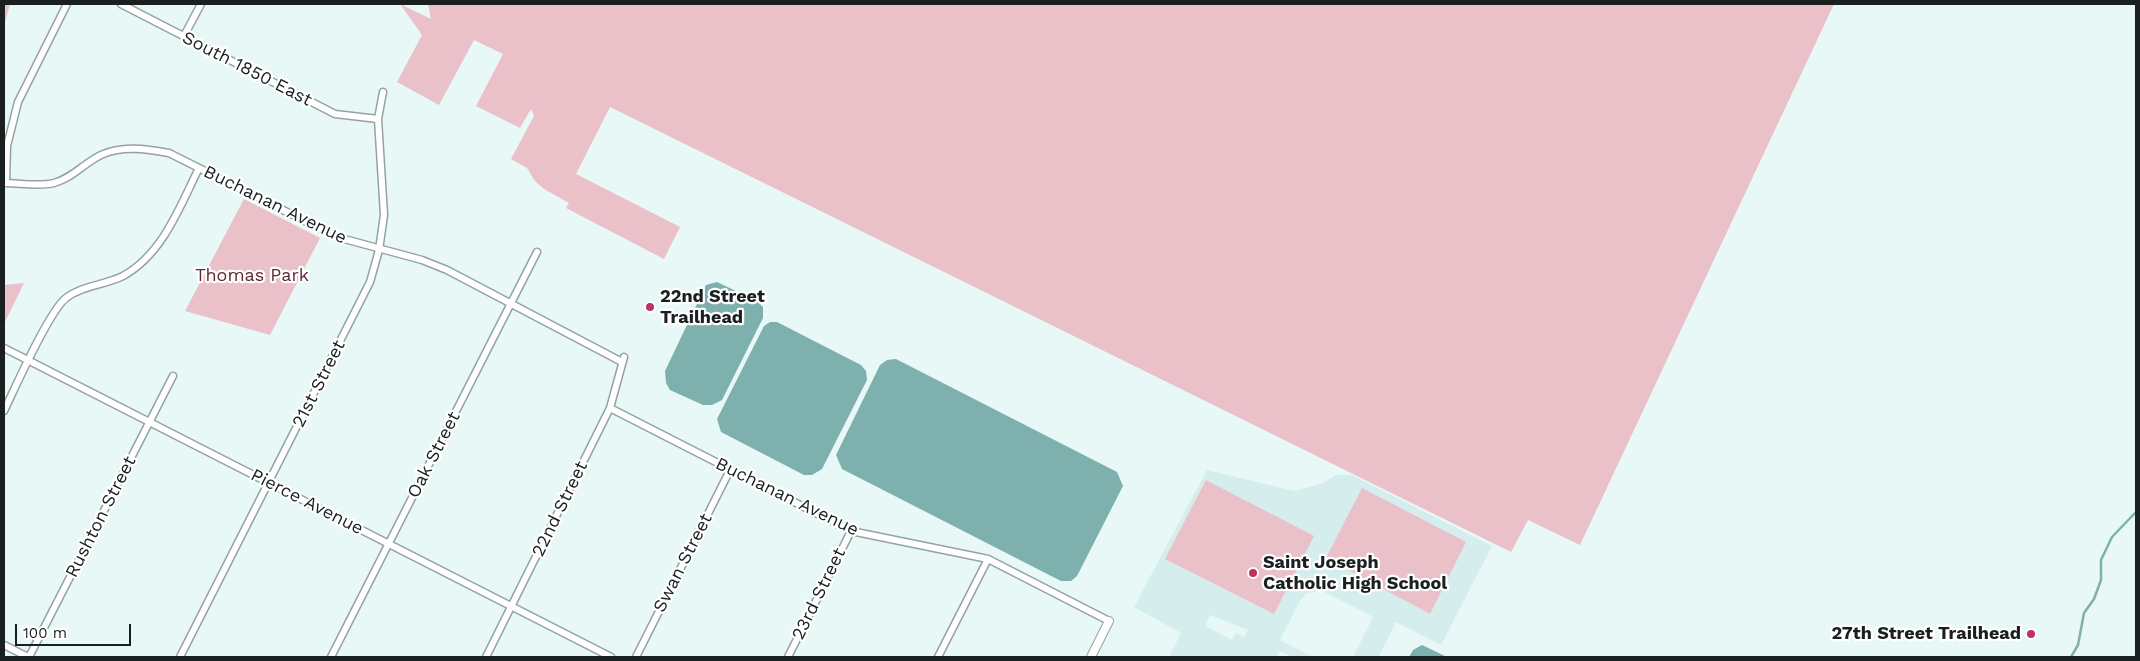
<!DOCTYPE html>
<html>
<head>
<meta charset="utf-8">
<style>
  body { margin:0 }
  #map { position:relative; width:2140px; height:661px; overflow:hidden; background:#e8f8f7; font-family:"Work Sans",sans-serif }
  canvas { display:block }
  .frame { position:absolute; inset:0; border:5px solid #1a2020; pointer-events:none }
  .scale { position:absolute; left:15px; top:624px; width:116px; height:22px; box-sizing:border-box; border:2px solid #1a2020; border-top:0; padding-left:6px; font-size:15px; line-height:18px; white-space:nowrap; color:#1a2020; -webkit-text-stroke:4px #fff; paint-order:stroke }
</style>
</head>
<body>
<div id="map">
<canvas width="2140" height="661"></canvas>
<div class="frame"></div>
<div class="scale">100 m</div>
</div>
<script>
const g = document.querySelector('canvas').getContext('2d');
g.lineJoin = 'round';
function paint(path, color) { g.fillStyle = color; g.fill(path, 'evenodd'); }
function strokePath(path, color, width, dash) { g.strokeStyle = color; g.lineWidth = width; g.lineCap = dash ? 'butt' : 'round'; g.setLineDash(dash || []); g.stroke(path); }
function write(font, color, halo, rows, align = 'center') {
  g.font = font + ' "Work Sans",sans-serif'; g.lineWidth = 4.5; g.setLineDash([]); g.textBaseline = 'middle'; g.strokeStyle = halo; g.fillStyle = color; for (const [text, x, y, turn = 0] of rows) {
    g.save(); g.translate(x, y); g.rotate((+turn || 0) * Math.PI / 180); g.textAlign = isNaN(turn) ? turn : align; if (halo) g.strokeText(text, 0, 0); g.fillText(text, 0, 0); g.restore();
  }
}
paint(new Path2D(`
  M1207,470L1294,491L1323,483L1336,475H1352L1492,546L1441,645L1396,622L1379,657H1353L1373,617L1317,588L1315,592L1307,593L1301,599L1280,640L1313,657H1292L1280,651L1276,657H1169L1181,633L1134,607ZM1210,615L1248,630L1244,637L1236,633L1232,640L1205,626Z`), '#d5eeed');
paint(new Path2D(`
  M4,4H10L4,26Z
  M400,4L431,19L428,4H1834L1580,545L1528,520L1511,552L610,107L576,174L680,227L664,259L566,208L569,203L544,189L535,181L527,168L511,159L534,116L531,109L520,128L476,106L503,54L474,40L439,105L397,82L422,35Z
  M244,199L320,238L270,335L185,311Z
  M24,283L4,324V285Z
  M1206,480L1314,536L1274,614L1165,559Z
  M1362,488L1466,542L1430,614L1326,558Z`), '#eac0c9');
paint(new Path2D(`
  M717,282L757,301L763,307V318L722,400L712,405H703L670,390L666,383L665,371L706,285Z
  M770,322H777L861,365L866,371L867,380L822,469L812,475H804L721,432L717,419L764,326Z
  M896,359L1117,472L1123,486L1077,576L1071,581H1061L842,469L836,455L880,365L887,360Z
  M1422,645L1447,657H1409L1413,650Z`), '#7eb0ae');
strokePath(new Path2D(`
  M2071,657L2078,645L2084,613L2094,599L2101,580V560L2112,537L2136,512`), '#7eb0ae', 2.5);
const minor = new Path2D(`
  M121,4L335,114L378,119
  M184,36L201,4
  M4,183C20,183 38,187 54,183C73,178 84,163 101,155C122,145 147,149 169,153L337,237L422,260L447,270L622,362
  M6,183L7,146L18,102L67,4
  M4,348L611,657
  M610,408L851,531L988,559L1109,621
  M4,411C15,388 49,311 66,298C81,286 105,285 123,276C163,254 180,206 199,168
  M4,645L28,657
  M29,657L173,376
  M180,657L370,282L379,250L384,215L378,119L383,92
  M331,657L537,252
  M486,657L610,408L624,357
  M636,657L730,470
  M788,657L851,531
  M938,657L988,559`);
const tertiary = new Path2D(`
  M1091,657L1109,621`);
strokePath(minor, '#94a3a2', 9);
strokePath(tertiary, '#94a3a2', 10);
strokePath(minor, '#fff', 6);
strokePath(tertiary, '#fff', 8);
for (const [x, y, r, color] of [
  [650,307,5,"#be3163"],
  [1253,573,5,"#be3163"],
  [2031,634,5,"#be3163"]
]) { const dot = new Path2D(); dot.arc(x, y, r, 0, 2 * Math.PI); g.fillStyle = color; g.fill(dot); strokePath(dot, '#fff', 2); }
write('18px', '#1a2020', '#fff', [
  ["South 1850 East",247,69,27],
  ["Buchanan Avenue",275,205,26],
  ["21st Street",319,384,-63],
  ["Oak Street",434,455,-63],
  ["Buchanan Avenue",787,497,26],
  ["Pierce Avenue",307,502,27],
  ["22nd Street",560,509,-64],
  ["Rushton Street",101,517,-63],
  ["Swan Street",683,563,-63],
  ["23rd Street",819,594,-64]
]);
write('18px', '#602838', '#fff', [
  ["Thomas Park",252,276]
]);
write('bold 18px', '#1a2020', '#fff', [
  ["22nd Street",660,297],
  ["Trailhead",660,318],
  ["Saint Joseph",1263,563],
  ["Catholic High School",1263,584],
  ["27th Street Trailhead",2021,634,"right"]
], 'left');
</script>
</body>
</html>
